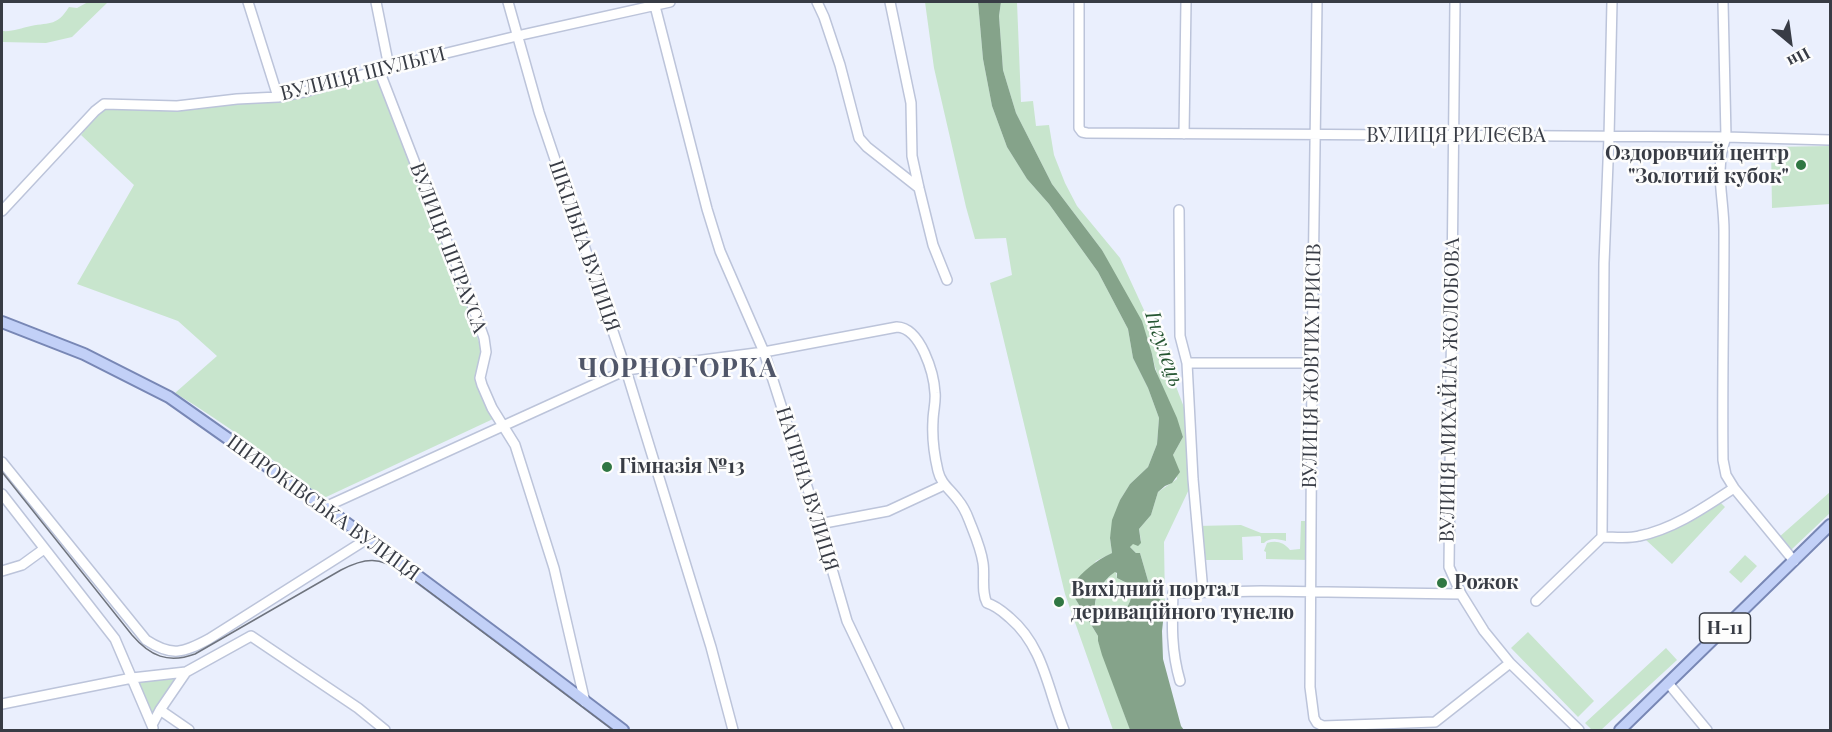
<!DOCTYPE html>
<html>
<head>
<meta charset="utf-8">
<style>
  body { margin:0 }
  #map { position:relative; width:1832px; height:732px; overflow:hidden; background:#eaeffd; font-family:"Playfair Display",serif }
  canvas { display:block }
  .frame { position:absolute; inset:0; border:3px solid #383c45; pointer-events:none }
  .north { position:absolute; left:1760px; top:12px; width:60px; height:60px; -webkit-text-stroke:4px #fdfdfd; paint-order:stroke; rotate:151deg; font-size:16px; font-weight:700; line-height:24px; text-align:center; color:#383c45 }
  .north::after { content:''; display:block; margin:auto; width:21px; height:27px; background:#383c45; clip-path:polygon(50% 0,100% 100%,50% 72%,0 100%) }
</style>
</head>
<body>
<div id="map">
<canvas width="1832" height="732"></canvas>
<div class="frame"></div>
<div class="north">Пн</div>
</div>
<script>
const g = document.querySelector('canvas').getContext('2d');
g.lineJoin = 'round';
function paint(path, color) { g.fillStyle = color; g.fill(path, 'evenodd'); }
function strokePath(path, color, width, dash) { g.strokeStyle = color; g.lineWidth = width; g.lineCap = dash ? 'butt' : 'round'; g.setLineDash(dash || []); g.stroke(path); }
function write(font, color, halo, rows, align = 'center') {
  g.font = font + ' "Playfair Display",serif'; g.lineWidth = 5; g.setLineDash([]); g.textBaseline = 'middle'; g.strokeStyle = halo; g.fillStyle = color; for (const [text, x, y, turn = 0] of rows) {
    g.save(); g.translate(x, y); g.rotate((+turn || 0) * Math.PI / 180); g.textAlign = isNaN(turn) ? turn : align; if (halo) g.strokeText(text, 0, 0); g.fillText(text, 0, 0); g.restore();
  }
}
paint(new Path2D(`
  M88,2H108L72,37L46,43L2,42V31C12,32 21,28 31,26C51,22 57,26 69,7L77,8Z
  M925,2H978L983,59L992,106L1007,147L1027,179L1049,204L1098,272L1128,329L1133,358L1148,388L1159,418L1157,444L1148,467L1130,484L1120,500L1110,538L1112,553L1096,561L1073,595L1098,636V641L1130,730H1113L1065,594L990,283L1012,275L1006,238L975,239L966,207L934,68Z
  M1001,2H1017L1021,102L1033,101L1036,126L1049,125L1054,155L1065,183L1077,206L1120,258L1161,347L1185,410L1192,483L1164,542L1165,604L1151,591L1140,553H1136L1130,547L1133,543L1141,541L1139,529L1151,515L1158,492L1177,479L1173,455L1183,437C1174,409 1157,383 1152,354L1102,250L1052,184L1016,113L1003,70L999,16Z
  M377,74L462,292L481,348L476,382L493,419L324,498C275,462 227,424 175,393L217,356L178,321L77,284L134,185L81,135L97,114L106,108L236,102Z
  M1830,146V204L1772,208L1771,147Z
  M1830,492V513L1791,550L1778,538Z
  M1719,501L1725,507L1672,564L1646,540L1692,520Z
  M1301,521H1308V560L1266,559V552L1264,551L1267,543C1276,540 1284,542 1290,550L1300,549Z
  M1241,525L1261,533H1286V541C1278,539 1270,537 1264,543H1261V537L1260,536L1242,537L1243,560H1199L1197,526Z
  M1745,555L1757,566L1741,583L1729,572Z
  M1113,572H1116L1117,578L1129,584C1129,588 1131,591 1131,594C1132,605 1120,619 1108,616C1104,615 1099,611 1095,608C1094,595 1104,582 1113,572Z
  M1528,632L1594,701L1578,717L1511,648Z
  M1666,648L1677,660L1601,730H1592L1585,723Z
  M186,672L152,725L132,678Z`), '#c8e5cd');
paint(new Path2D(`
  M978,2H1001L999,16L1003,70L1016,113L1052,184L1102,250L1142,321L1152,354L1155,369L1177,418L1183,437L1173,455L1180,472L1172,483L1165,486L1158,492L1151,515L1139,529L1141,543L1138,546L1133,544L1130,547L1136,553H1140L1151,591L1165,604L1162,631L1163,659L1181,726L1184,730H1130L1102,655L1098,641V636L1073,595L1072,585C1084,570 1095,561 1112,553L1110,538L1112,520L1120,500L1130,484L1148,467L1157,444L1159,418L1148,388L1133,358L1128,329L1098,272L1049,204L1027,179L1007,147L992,106L983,59ZM1115,572L1117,573V578L1129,584C1129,588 1131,591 1131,594C1132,605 1120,619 1108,616C1104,615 1099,611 1095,608C1094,595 1104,579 1115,572Z`), '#85a38a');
const minor = new Path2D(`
  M248,2L278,97
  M376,2L389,67
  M508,2L539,112L626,370L711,647L733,730
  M654,2L707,209L720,251L764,352L819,524L847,621L899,730
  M817,2L824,17L840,65L859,138L867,147L919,188
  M890,2L911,103L912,156L919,188L933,245L947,280
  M1079,2V128L1082,132L1087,133L1726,137L1830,140
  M1317,2L1312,363L1310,687L1314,718L1317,723L1323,726L1435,722L1510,663
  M1455,2L1449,567L1461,594L1484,631L1510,663L1579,730
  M1723,2L1726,137C1714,170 1724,197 1724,231C1724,308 1722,384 1723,460L1726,475L1734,488L1794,561
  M379,70L425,189L467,290L484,338L486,352L480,378L482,385L492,408L515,445L554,568L585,702
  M1184,134L1186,2
  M1179,210L1180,336L1187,363L1193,479L1203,592
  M2,211L95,111L104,104L177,106L237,99L278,97L308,91L389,67L517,36L670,2
  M1187,363H1312
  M2,462L146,640C172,657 183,653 209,639L367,539
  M2,494L115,639L153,728
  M325,507L626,370L764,352L897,327C921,328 934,374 935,393C936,402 933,412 933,421C932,437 934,454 938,471C941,484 950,489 958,500C963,506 966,512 969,520C974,533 981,548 983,563C985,576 981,592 987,603C997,606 1003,612 1010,618C1044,647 1048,691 1064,730
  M819,524L888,511L944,485
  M1602,537L1604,263L1609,137L1612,2
  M2,571L22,565L44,549
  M1536,601L1602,537C1614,537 1628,539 1639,536C1674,529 1705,507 1734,488
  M1180,681C1171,650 1172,624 1173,593L1261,591L1461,594
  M1668,683L1707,730
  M2,704L132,678L186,672
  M160,710L189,730
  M152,725L160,710L186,672L251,636L358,708L385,730`);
const major = new Path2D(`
  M2,322L84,354L169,397L325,507L516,649L623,730
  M1620,730L1830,525`);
strokePath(minor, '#bcc4da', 12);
strokePath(major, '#7887b5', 14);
strokePath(minor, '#fff', 9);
strokePath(major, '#c2d0f7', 10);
strokePath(new Path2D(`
  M2,472L132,635C150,656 168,664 195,654L341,570C366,557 379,557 403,572L613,730`), '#6f747e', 1.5);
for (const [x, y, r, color] of [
  [1801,165,6,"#307743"],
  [607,467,6,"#307743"],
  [1442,583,6,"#307743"],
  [1059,602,6,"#307743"]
]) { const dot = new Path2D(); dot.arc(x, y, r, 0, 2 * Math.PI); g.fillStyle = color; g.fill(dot); strokePath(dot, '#fdfdfd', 2); }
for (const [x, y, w] of [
  [1725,628,51]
]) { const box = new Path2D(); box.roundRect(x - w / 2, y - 15, w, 30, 4.5); g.fillStyle = '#fdfdfd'; g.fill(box); strokePath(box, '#383c45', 1.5); }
write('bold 18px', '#383c45', null, [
  ["Н-11",1725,628]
]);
write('20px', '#383c45', '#fdfdfd', [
  ["ВУЛИЦЯ ШУЛЬГИ",363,74,-14],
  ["ВУЛИЦЯ РИЛЄЄВА",1456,136],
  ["ШКІЛЬНА ВУЛИЦЯ",584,246,71],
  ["ВУЛИЦЯ ШТРАУСА",448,248,69],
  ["ВУЛИЦЯ ЖОВТИХ ІРИСІВ",1312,366,-89],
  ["ВУЛИЦЯ МИХАЙЛА ЖОЛОБОВА",1450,390,-89],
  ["НАГІРНА ВУЛИЦЯ",807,489,73],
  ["ШИРОКІВСЬКА ВУЛИЦЯ",323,508,36]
]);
write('bold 20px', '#383c45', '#fdfdfd', [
  ["Оздоровчий центр",1789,154,"right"],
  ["\"Золотий кубок\"",1789,177,"right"],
  ["Гімназія №13",619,467],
  ["Рожок",1454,583],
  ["Вихідний портал",1071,590],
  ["дериваційного тунелю",1071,613]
], 'left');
write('italic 21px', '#255531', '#fdfdfd', [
  ["Інгулець",1164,349,71]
]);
g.letterSpacing = '1.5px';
write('bold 26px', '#505669', '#fdfdfd', [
  ["ЧОРНОГОРКА",678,369]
]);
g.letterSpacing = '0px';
</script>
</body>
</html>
